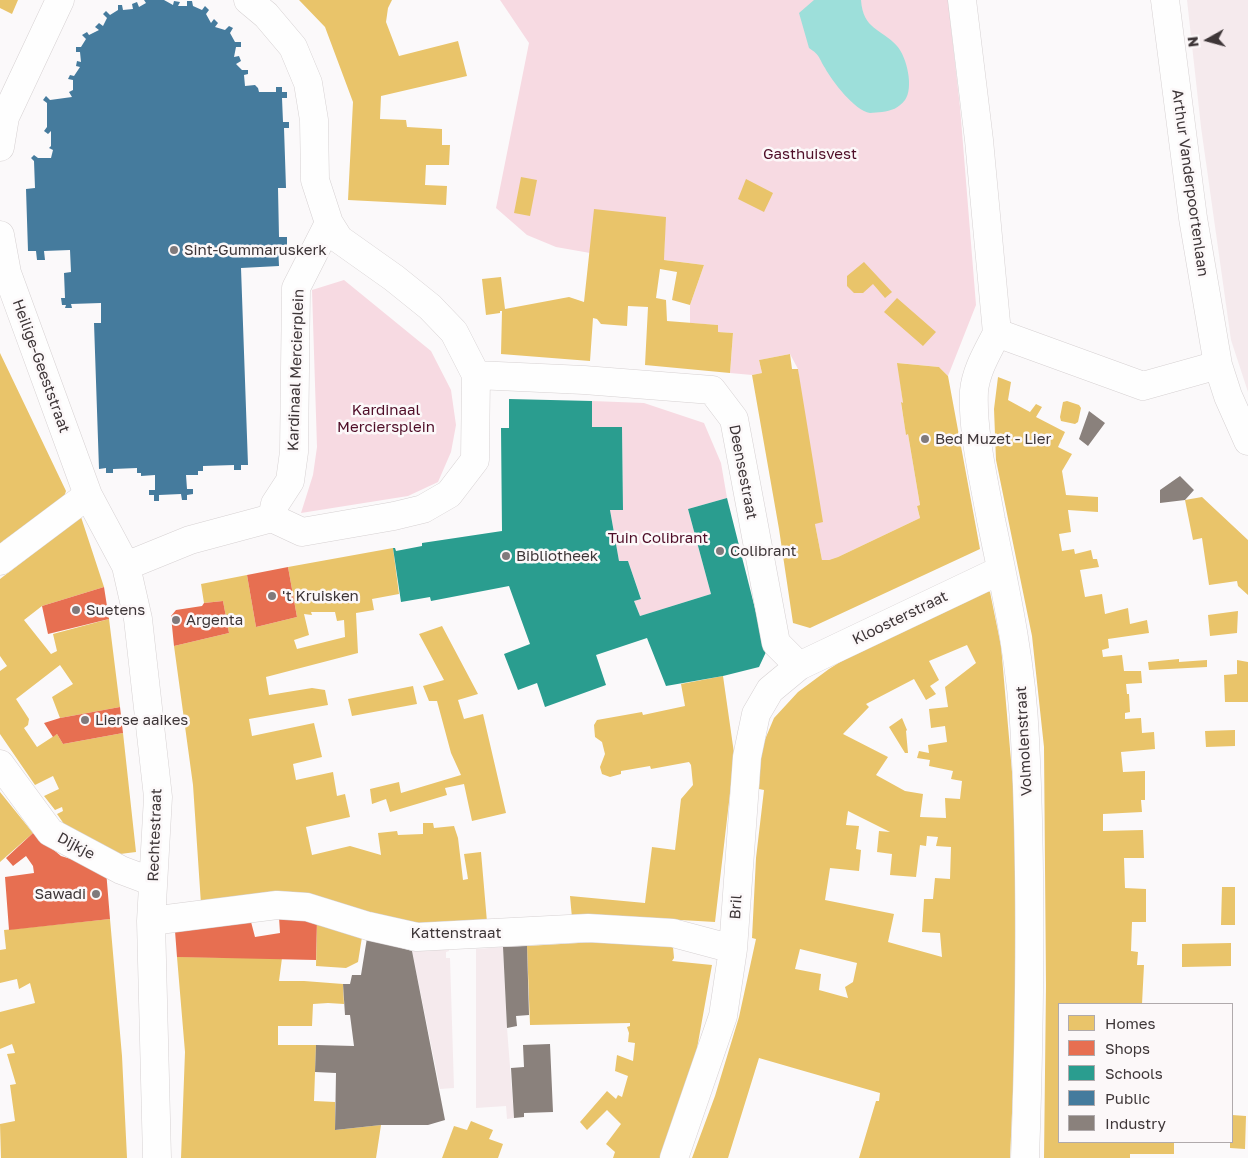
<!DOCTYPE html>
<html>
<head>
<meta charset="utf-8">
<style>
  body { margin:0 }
  #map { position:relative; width:1248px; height:1158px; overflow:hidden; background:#fbf9fa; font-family:"Golos Text",sans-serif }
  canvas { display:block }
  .legend { position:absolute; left:1058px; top:1003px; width:175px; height:140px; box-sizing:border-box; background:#fcf8f9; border:1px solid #b0aaac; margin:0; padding:6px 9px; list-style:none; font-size:15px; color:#3e3638 }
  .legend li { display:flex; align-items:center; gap:10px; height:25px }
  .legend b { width:25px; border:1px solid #b0aaac }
  .north { position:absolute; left:1183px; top:15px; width:50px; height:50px; -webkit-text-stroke:4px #fcf8f9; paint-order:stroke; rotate:263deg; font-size:14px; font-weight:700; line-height:20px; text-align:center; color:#3e3638 }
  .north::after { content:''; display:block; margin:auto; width:18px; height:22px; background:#3e3638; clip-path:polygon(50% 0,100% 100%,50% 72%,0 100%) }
</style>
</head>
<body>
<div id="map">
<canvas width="1248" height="1158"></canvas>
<ul class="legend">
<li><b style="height:14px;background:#e9c46a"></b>Homes</li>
<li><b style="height:14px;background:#e76f51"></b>Shops</li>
<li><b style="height:14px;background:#2a9d8f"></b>Schools</li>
<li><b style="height:14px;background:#457b9d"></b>Public</li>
<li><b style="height:14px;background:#8a817c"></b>Industry</li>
</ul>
<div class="north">N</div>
</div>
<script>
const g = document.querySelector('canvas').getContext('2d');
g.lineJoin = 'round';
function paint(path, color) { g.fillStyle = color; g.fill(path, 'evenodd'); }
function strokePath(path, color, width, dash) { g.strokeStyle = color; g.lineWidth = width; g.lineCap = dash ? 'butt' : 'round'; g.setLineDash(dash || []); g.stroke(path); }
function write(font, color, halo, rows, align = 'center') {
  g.font = font + ' "Golos Text",sans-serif'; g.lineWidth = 5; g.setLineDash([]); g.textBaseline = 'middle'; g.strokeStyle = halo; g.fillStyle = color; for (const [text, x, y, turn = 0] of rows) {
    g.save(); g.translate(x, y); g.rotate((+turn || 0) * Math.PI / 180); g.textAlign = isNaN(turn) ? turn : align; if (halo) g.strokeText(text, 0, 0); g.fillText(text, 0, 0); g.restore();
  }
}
paint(new Path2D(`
  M1187,0H1248V392L1231,340L1201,127Z
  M503,947L507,1028L514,1118L507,1119L506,1106L476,1108V949Z
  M449,949V951L446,952V958H450L454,1088L440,1089L412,951Z`), '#f5eaed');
paint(new Path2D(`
  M500,0H948L960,107L976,305L948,376L939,367L898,363L903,403H901L906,434H908L920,505L917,506L920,518L838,557L829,560H822L815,524L798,369L790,354L759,360L762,373L752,375L730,373L733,333L718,332V325L690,323V305L704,265L664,260L665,217L590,253L556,247L527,235L496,208L529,43Z
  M344,280L431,351L451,390L456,425L451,452L438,482L408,496L301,513L313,475L317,447L312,290Z
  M592,401L644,403L704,423L721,463L727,498L688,509L711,594L640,616L634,601L641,598L628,561H619L610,510L623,509L622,427H592Z`), '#f7dae2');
paint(new Path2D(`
  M814,0H861C863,30 881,28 897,46C907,57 914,88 905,100C899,108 891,111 882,112C878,112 874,113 870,113C855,111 832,81 825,68C818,57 821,56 809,48L799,13Z`), '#9ddfda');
paint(new Path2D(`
  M0,0H18L12,14L0,8Z
  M299,0H392L388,8L386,22L399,56L458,41L467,76L381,96L380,119L406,120L407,127L442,129V145H450L449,165H426L425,185L447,186L446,205L348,200L353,102L325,27Z
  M521,177L537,180L530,216L514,213Z
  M746,179L773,193L764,212L738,199Z
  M594,209L666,217L664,260L704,265L690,305L672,300L677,272L660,269L656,298L666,300L667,321L718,325V332L733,333L730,373L645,365L648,307L628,306L627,326L601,324L597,319L593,318L590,361L501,354L502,311H500V313L486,315L482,279L501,277L505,309L569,297L584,302Z
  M864,262L892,292L885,298L873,284L863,293H854L847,286V276Z
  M897,298L936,332L923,346L884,312Z
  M0,353L66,491L64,497L3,541L4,543L0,546Z
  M790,354L792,369H798L823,522L815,524L822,560H829L838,557L920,518L917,506L920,505L908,434L906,435L901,402L903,403L897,363L939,367L948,376L980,549L810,628L793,623L779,529L752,375L762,373L759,360Z
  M998,377L1011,382L1008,400L1030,412L1036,404L1042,407L1036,417L1065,432L1058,447L1072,454L1062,471L1066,495L1098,497V512L1068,510L1071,532L1059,534L1062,551L1074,549L1075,554L1091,550L1093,559H1097L1099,567L1080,570L1085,597L1102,594L1105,614L1128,608L1130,624L1147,620L1149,633L1108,639L1109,648L1102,650L1103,657L1122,655L1124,671H1141L1142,683L1126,684L1127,694H1129L1130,712L1125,713V719L1141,718L1142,733L1154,732L1155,749L1121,752L1123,772L1145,771V800H1141L1142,812L1103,814V831L1143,830L1144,858H1124L1125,888L1146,889V922H1132L1131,951L1138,952L1137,965H1144L1142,1004H1059V1142H1174V1154H1130V1158H1044L1046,986L1044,747L1032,636L996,460L994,409Z
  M1067,401L1079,405L1081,408L1078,422L1075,424L1061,421L1060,417L1063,402Z
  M1202,497L1248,540V595L1238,586L1237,581L1209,585L1202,538L1193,540L1185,500Z
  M81,517L104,587L42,606L24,620L51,654L57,651L53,634L109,619L120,707L60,718L52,697L73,684L60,665L16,699L29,719L28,725L24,728L37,747L57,734L63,744L123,733L136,852L112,855L69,831L57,814L63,811L62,807L55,810L44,796L59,789L53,776L35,785L0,734V671L7,666L0,656V579Z
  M393,548L399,594L372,599L374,610L356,613L358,653L266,677L269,695L312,688L325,690L328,705L249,719L252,736L314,723L322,757L293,764L296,780L333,772L337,796L345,794L350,817L306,827L312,855L350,846L381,855L378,833L397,831L398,835L423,834V823H433L434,828L454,826L458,838L463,880L468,879L464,854L481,852L487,922L441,926L201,904L193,785L174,646L229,633L223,601L204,603L201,584L247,575L256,627L297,617L288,567ZM311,612H335L337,621L344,620L345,637L297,649L294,640L309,635L304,614L312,615Z
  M982,588L990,592L1001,646L1015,806L1017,1002L1010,1158H859L876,1101H879L880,1093L759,1058L728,1158H692L715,1096L739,1017L756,939L752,938L756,858L764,790L759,789L761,749L774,718L798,692L829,669L856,652ZM967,645L976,663L945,687L948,707L929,709L931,728L945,726L947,742L928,745L929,753L919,751L917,758L930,760L929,766L953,771L951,779L962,781L960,799L945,798L946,818L920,817L923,794L905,791L876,775L888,757L843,734L869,707L866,704L914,679L926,700L936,694L930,686L939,680L929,661ZM848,811L890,832L879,831L877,852L892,854L890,875L916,877L920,845L926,846L927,836L938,837L936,846L951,847L950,879L935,878L933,899H924L922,932L940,933L942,957L888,942L894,914L825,900L830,868L859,871L861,850L856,849L859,826L846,825ZM800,949L857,963L853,982L845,987L848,998L819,990L821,974L795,969Z
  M1238,611L1237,633L1210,636L1208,615Z
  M442,626L478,694L458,700L464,719L483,714L506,813L472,821L464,784L445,788L447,795L390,812L386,799L372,804L370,789L399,782L401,793L461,775L451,753L437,701H429L423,686L444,680L419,634Z
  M1179,659V662L1207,660V667L1149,670L1148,662Z
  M1237,660L1248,662V702H1225L1224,675L1237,674Z
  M723,676L735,760L731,785L715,922L613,916L572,918L570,896L645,903L652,847L675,850L681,799L693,785L691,765L689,762L651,769L650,766L621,771V774L610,777L602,774L600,767L605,754L602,742L595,737L594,725L597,720L642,712L643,715L685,706L681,684Z
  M413,686L417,704L352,716L348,699Z
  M902,718L907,730L906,731L908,753H905L889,727Z
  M1235,730V746L1206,747L1205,731Z
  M0,792L33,833L0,862Z
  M1222,887H1235V925H1221Z
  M110,919L122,1056L127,1158H1L0,1124L15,1121L10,1085L16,1084L7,1054L15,1053L12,1044L0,1049V1012L35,1003L30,983L19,989L17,979L0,983V950L6,949L4,930Z
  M317,921L362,937L358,962L346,968L316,966Z
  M595,942L673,947L674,958L672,961L712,965L696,1054L660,1158H613L615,1152L606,1144L621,1124L607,1110L587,1130L580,1122L607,1091L616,1099L618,1095L622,1097L628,1076L615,1071L617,1055L633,1061L635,1043L628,1042L629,1033L627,1027L630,1026V1023L530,1025L527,946Z
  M1231,943V966L1182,967V944Z
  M177,957L282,958L279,981H304L343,984L344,1004L328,1003L313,1004L312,1026H278V1045H316L314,1101L335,1102V1130L381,1125L376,1158H181L185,1052Z
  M1232,1115L1246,1116L1245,1149L1230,1148V1142H1232Z
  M471,1121L493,1130L489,1139L503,1144L498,1158H442L454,1126L467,1130Z`), '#e9c46a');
paint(new Path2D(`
  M288,567L297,617L256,627L247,575Z
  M104,587L109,619L48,634L42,606Z
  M223,601L229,633L174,646L171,616L176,610L202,606L204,603Z
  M120,707L123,733L63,744L57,734L53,737L44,723L60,718Z
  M33,833L61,856L106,870L110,919L9,930L5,877L34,873L33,866L26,856L13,866L6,858Z
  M279,917L317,921L316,960L177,957L175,931L250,918L255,937L280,933Z`), '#e76f51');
paint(new Path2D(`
  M509,399L592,401V427H622L623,510H610L619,561H628L641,599L634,601L640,616L711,594L688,509L727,498L766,652L759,667L723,676L666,686L647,638L596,655L606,685L545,707L537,683L518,690L504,654L530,644L509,586L431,601L430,597L401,602L393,548H395L396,551L422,546V543L502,531L501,428H509Z`), '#2a9d8f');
paint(new Path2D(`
  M144,0H164L173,5L174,1L180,2L178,6H187V1H192L193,6L202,10L205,6L209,10L206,14L211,23L214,19L218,23L215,27L225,30L229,26L233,28L230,33L235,42H241V47H236L234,57L239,56L241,61L236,64L242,70H248V74L244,75L245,86L255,85L258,88L259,92H276V87H282V92H287V98H282L283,122H289V128H284L286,188H278L279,237H287V245H278L279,266L241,268L248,465H241V470H234V465L203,466V471H198V475H186L187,489H193V494L187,495V500H182L181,494L159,495V501H154V495H149V490H155V475L141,476V473H137V468L113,469V473H106V468L99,469L94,323H101V303L71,304L72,308H65L66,305H62L61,298H65L64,273L71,272L70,250L44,251L45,260H37L36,251H28L26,189L35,188L34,161L31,158L34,155L38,158H51L53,150L49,148L51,146V131L48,134L44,131L47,127V103L43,100L46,96L50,100L72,97L69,92L73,90V80L68,79L70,75L74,76L80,67L76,66L77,61L81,62L80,52H76V47H81L86,39L82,35L87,32L89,35L99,30L95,27L99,23L103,26L107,18L103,14L106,11L110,15L118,10V5H122L123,10L133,9L132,4L137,2L139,7L146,3Z`), '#457b9d');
paint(new Path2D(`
  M1089,411L1105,423L1088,446L1079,439Z
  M1180,476L1194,490L1185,500L1160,503V490Z
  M367,938L412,951L445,1120L428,1125H381L335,1130L336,1073L315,1072L316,1045L354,1046L350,1015H345L343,984H350L352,975H361Z
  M527,946L529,1015L516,1016L517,1026L507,1028L503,947Z
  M550,1044L553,1112L524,1113V1117L514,1118L511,1068L524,1067L523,1045Z`), '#8a817c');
const minor = new Path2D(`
  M962,0L979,140L997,333
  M1165,0L1193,218L1218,365L1228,396L1248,441
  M0,147L5,117L60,0
  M0,235L7,273L88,495L126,566L138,619L158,797L151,921L157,1158
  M997,333C988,351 976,370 974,391C972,432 984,480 991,520C1006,592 1022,665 1025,739C1032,879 1030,1018 1025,1158
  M997,333L1143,386L1218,365
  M476,375L584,380L712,390L734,419L776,643L799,666
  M272,518L275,504L290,481L294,452L296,288L329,223
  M0,561L88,495
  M126,566L190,540L272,518L302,532L394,516L423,509L449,494L475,460L476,375L454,332L430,307L394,278L339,239L329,223L315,180L314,120L308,83L293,47L266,15L248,0
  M0,764L50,832L121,870L153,882
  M151,921L277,905L307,907L368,926L417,937L588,928L673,933L733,949
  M674,1158L723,1016L733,949L747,757L756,714L770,690L799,666L1001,570`);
strokePath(minor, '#d6d1d2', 29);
strokePath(minor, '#fefefe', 28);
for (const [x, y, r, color] of [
  [174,250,5,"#807a7c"],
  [925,439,5,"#807a7c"],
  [720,551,5,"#807a7c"],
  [506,556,5,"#807a7c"],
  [272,596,5,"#807a7c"],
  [76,610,5,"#807a7c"],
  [176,620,5,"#807a7c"],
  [85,720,5,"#807a7c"],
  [96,894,5,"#807a7c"]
]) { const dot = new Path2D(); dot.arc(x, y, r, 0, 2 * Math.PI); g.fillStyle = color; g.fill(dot); strokePath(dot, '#fcf8f9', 2); }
write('15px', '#4f0e28', '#fcf8f9', [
  ["Gasthuisvest",810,154],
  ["Kardinaal",386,410],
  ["Merciersplein",386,427],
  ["Tuin Colibrant",658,538]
]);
write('15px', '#3e3638', '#fcf8f9', [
  ["Arthur Vanderpoortenlaan",1190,183,82],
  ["Heilige-Geeststraat",41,366,70],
  ["Kardinaal Mercierplein",296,370,-88],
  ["Deensestraat",743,472,79],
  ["Kloosterstraat",900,618,-26],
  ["Volmolenstraat",1024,741,-93],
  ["Rechtestraat",155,835,-88],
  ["Dijkje",76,846,28],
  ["Bril",736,907,-86],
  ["Kattenstraat",456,933]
]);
write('15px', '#3e3638', '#fcf8f9', [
  ["Sint-Gummaruskerk",184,250],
  ["Bed Muzet - Lier",935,439],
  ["Colibrant",730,551],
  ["Bibliotheek",516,556],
  ["'t Kruisken",282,596],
  ["Suetens",86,610],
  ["Argenta",186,620],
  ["Lierse aaikes",95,720],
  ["Sawadi",86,894,"right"]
], 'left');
</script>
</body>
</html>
